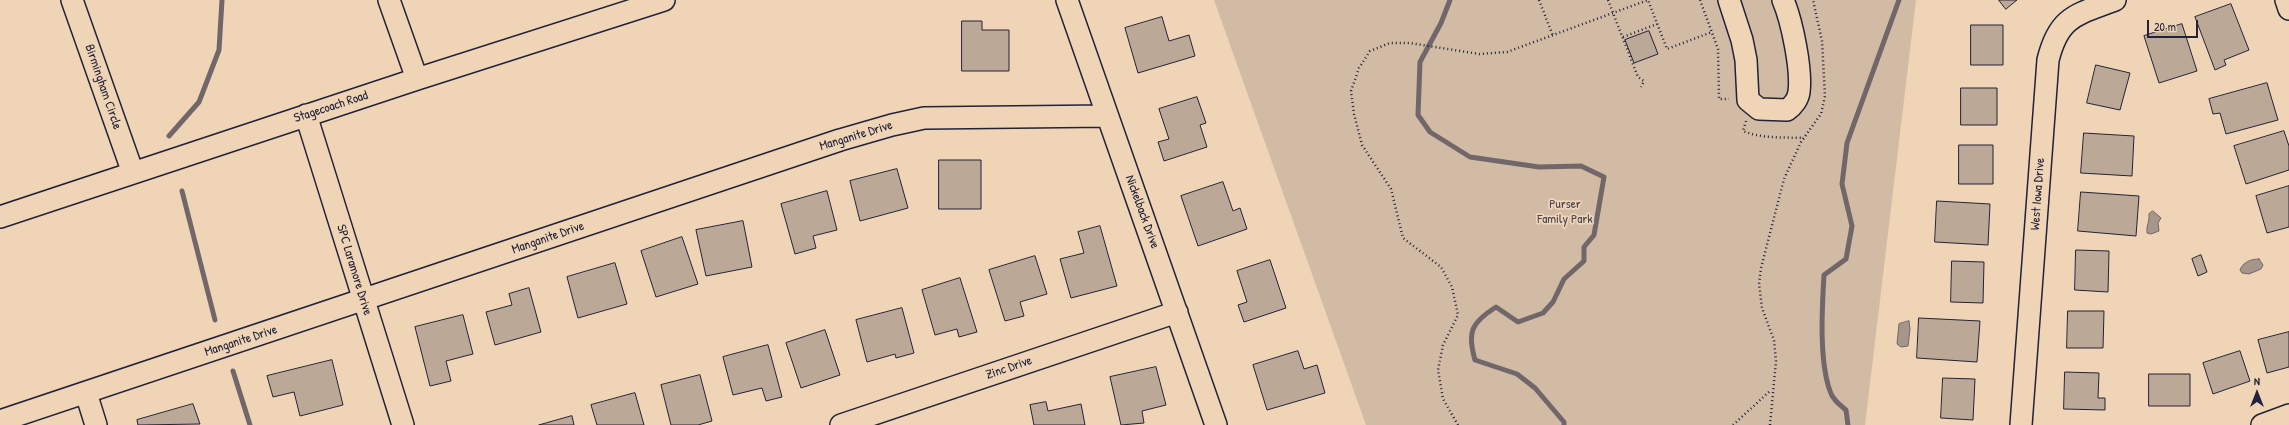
<!DOCTYPE html>
<html>
<head>
<meta charset="utf-8">
<style>
  body { margin:0 }
  #map { position:relative; width:2289px; height:425px; overflow:hidden; background:#efd5b6; font-family:"Patrick Hand",sans-serif }
  canvas { display:block }
  .north { position:absolute; left:2237px; top:373px; width:40px; height:40px; -webkit-text-stroke:3px #efd5b6; paint-order:stroke; rotate:0deg; font-size:11px; font-weight:700; line-height:16px; text-align:center; color:#22223b }
  .north::after { content:''; display:block; margin:auto; width:14px; height:18px; background:#22223b; clip-path:polygon(50% 0,100% 100%,50% 72%,0 100%) }
  .scale { position:absolute; left:2147px; top:20px; width:51px; height:18px; box-sizing:border-box; border:2px solid #22223b; border-top:0; padding-left:5px; font-size:12px; line-height:14px; white-space:nowrap; color:#22223b; -webkit-text-stroke:3px #efd5b6; paint-order:stroke }
</style>
</head>
<body>
<div id="map">
<canvas width="2289" height="425"></canvas>
<div class="north">N</div>
<div class="scale">20 m</div>
</div>
<script>
const g = document.querySelector('canvas').getContext('2d');
g.lineJoin = 'round';
function paint(path, color) { g.fillStyle = color; g.fill(path, 'evenodd'); }
function strokePath(path, color, width, dash) { g.strokeStyle = color; g.lineWidth = width; g.lineCap = dash ? 'butt' : 'round'; g.setLineDash(dash || []); g.stroke(path); }
function write(font, color, halo, rows, align = 'center') {
  g.font = font + ' "Patrick Hand",sans-serif'; g.lineWidth = 3.5; g.setLineDash([]); g.textBaseline = 'middle'; g.strokeStyle = halo; g.fillStyle = color; for (const [text, x, y, turn = 0] of rows) {
    g.save(); g.translate(x, y); g.rotate((+turn || 0) * Math.PI / 180); g.textAlign = isNaN(turn) ? turn : align; if (halo) g.strokeText(text, 0, 0); g.fillText(text, 0, 0); g.restore();
  }
}
paint(new Path2D(`
  M1214,0H1916L1865,425H1366Z`), '#d1bba4');
const water = new Path2D(`
  M2153,211L2161,218L2158,223L2159,231L2151,234L2147,233C2146,226 2150,221 2149,214Z
  M2259,259L2263,265L2261,269L2249,274L2242,273L2240,270C2243,262 2251,259 2259,259Z
  M1909,321L1910,329L1908,346L1901,347L1897,344L1899,324Z`);
paint(water, '#a6958a');
strokePath(water, '#71676a', 1);
strokePath(new Path2D(`
  M1450,0L1441,23L1420,62L1418,115L1430,132L1470,157L1539,167L1581,166L1604,177L1594,235L1584,247V261L1564,279L1553,302L1543,313L1518,322L1496,307C1471,323 1467,332 1475,360L1517,374L1535,388L1564,422V425
  M169,136L199,102L219,50L222,0
  M182,191L215,320
  M233,371L250,425
  M1848,425L1846,410C1840,405 1832,399 1830,391C1819,361 1822,308 1824,275L1846,259L1852,226L1842,184L1847,143L1899,0`), '#71676a', 5);
const building = new Path2D(`
  M1999,0H2017L2006,9Z
  M2231,4L2249,50L2224,60L2226,65L2215,70L2195,17Z
  M1162,17L1169,41L1189,35L1195,56L1138,73L1125,28Z
  M962,21H982V30H1009V71H962Z
  M2182,24L2197,71L2159,83L2144,36Z
  M1971,25H2003V65H1971Z
  M1649,31L1658,54L1634,63L1625,40Z
  M2096,65L2130,73L2120,110L2087,103Z
  M2267,83L2278,120L2226,134L2220,113L2213,114L2209,99Z
  M1961,88H1997V125H1961Z
  M1197,97L1206,123L1200,125L1207,147L1164,161L1158,142L1169,139L1159,109Z
  M2284,131L2289,146V170L2246,184L2234,146Z
  M2084,133L2134,136L2132,176L2081,173Z
  M1959,145H1993V184H1959Z
  M939,160H981V209H939Z
  M897,169L908,208L860,221L850,181Z
  M1223,182L1233,211L1240,208L1247,229L1198,246L1181,196Z
  M2289,186V227L2267,233L2256,196Z
  M827,191L837,230L813,236L816,248L795,254L781,204Z
  M2081,192L2139,196L2136,236L2078,231Z
  M1937,201L1990,204L1988,245L1935,242Z
  M743,221L752,267L706,276L696,230Z
  M1100,226L1117,286L1071,298L1060,259L1084,253L1078,232Z
  M682,237L698,284L656,297L641,251Z
  M2076,250L2109,251L2108,292L2075,290Z
  M2201,255L2207,272L2198,276L2192,259Z
  M1035,256L1047,294L1020,302L1024,316L1005,321L989,270Z
  M1270,260L1286,308L1244,322L1238,305L1247,302L1237,271Z
  M1952,261L1984,262L1983,303L1951,302Z
  M615,263L627,304L578,318L567,277Z
  M960,278L977,332L959,337L957,329L935,335L922,290Z
  M529,288L541,332L495,345L486,312L512,305L509,294Z
  M902,308L914,353L896,358L895,354L867,362L856,320Z
  M2068,311H2104L2103,348H2067Z
  M463,315L473,354L446,361L451,381L430,386L415,327Z
  M1919,318L1980,321L1977,362L1917,358Z
  M825,330L840,375L801,388L786,343Z
  M2289,332V367L2267,373L2258,340Z
  M768,345L782,397L766,401L762,388L733,395L723,357Z
  M1298,351L1304,369L1317,365L1325,393L1267,410L1253,365Z
  M2240,351L2250,381L2213,394L2203,363Z
  M332,360L343,405L300,416L294,392L273,397L267,376Z
  M1156,367L1166,405L1142,411L1144,423L1121,425L1110,377Z
  M2065,372L2099,373L2098,398H2105V410L2064,409Z
  M2149,374H2190V406H2149Z
  M700,375L712,421L698,425H671L661,385Z
  M1943,378L1975,379L1973,420L1941,418Z
  M635,393L644,425H597L591,405Z
  M1046,402L1048,411L1081,404L1085,425H1034L1030,405Z
  M193,404L200,424L138,425L137,420Z
  M572,416L574,425H539Z`);
paint(building, '#bca897');
strokePath(building, '#22223b', 1);
const minor = new Path2D(`
  M72,0L133,173
  M389,0L417,79
  M1067,0L1216,425
  M1729,0L1742,40L1746,60L1748,100L1759,109L1787,110C1793,106 1798,99 1799,92C1802,70 1792,21 1783,0
  M2286,0L2289,9
  M306,115L403,425
  M0,217L417,79L664,0
  M86,393L96,425
  M0,421L840,140L892,125L924,118L1107,116
  M841,425L1177,312
  M2021,425L2048,60C2059,16 2076,15 2115,0
  M2262,425L2289,415`);
strokePath(minor, '#22223b', 24);
strokePath(new Path2D(`
  M1539,0L1553,36
  M1608,0L1638,77L1644,81L1641,87
  M1700,0L1718,49L1719,99H1729
  M1623,37L1657,24
  M1746,121L1743,131C1763,139 1783,137 1804,138
  M1458,425L1443,399L1438,370L1443,345L1458,315L1452,287L1441,267L1403,238L1391,189L1362,145L1354,114L1351,91L1359,68L1370,51L1390,43H1410L1479,54L1507,52L1648,0L1667,49L1712,32
  M1733,425L1771,390
  M1770,425L1776,361L1774,340L1762,308L1759,284L1761,268L1784,179L1801,142L1821,114L1825,96L1822,41L1813,0`), '#22223b', 2.5, [1, 3]);
strokePath(minor, '#efd5b6', 21);
write('13px', '#22223b', '#efd5b6', [
  ["Birmingham Circle",103,87,71],
  ["Stagecoach Road",331,107,-18],
  ["Manganite Drive",856,136,-17],
  ["West Iowa Drive",2038,194,-86],
  ["Nickelback Drive",1142,212,70],
  ["Manganite Drive",548,238,-19],
  ["SPC Laramore Drive",354,270,73],
  ["Manganite Drive",241,341,-18],
  ["Zinc Drive",1009,368,-19]
]);
write('13px', '#454150', '#efd5b6', [
  ["Purser",1565,205],
  ["Family Park",1565,220]
]);
</script>
</body>
</html>
